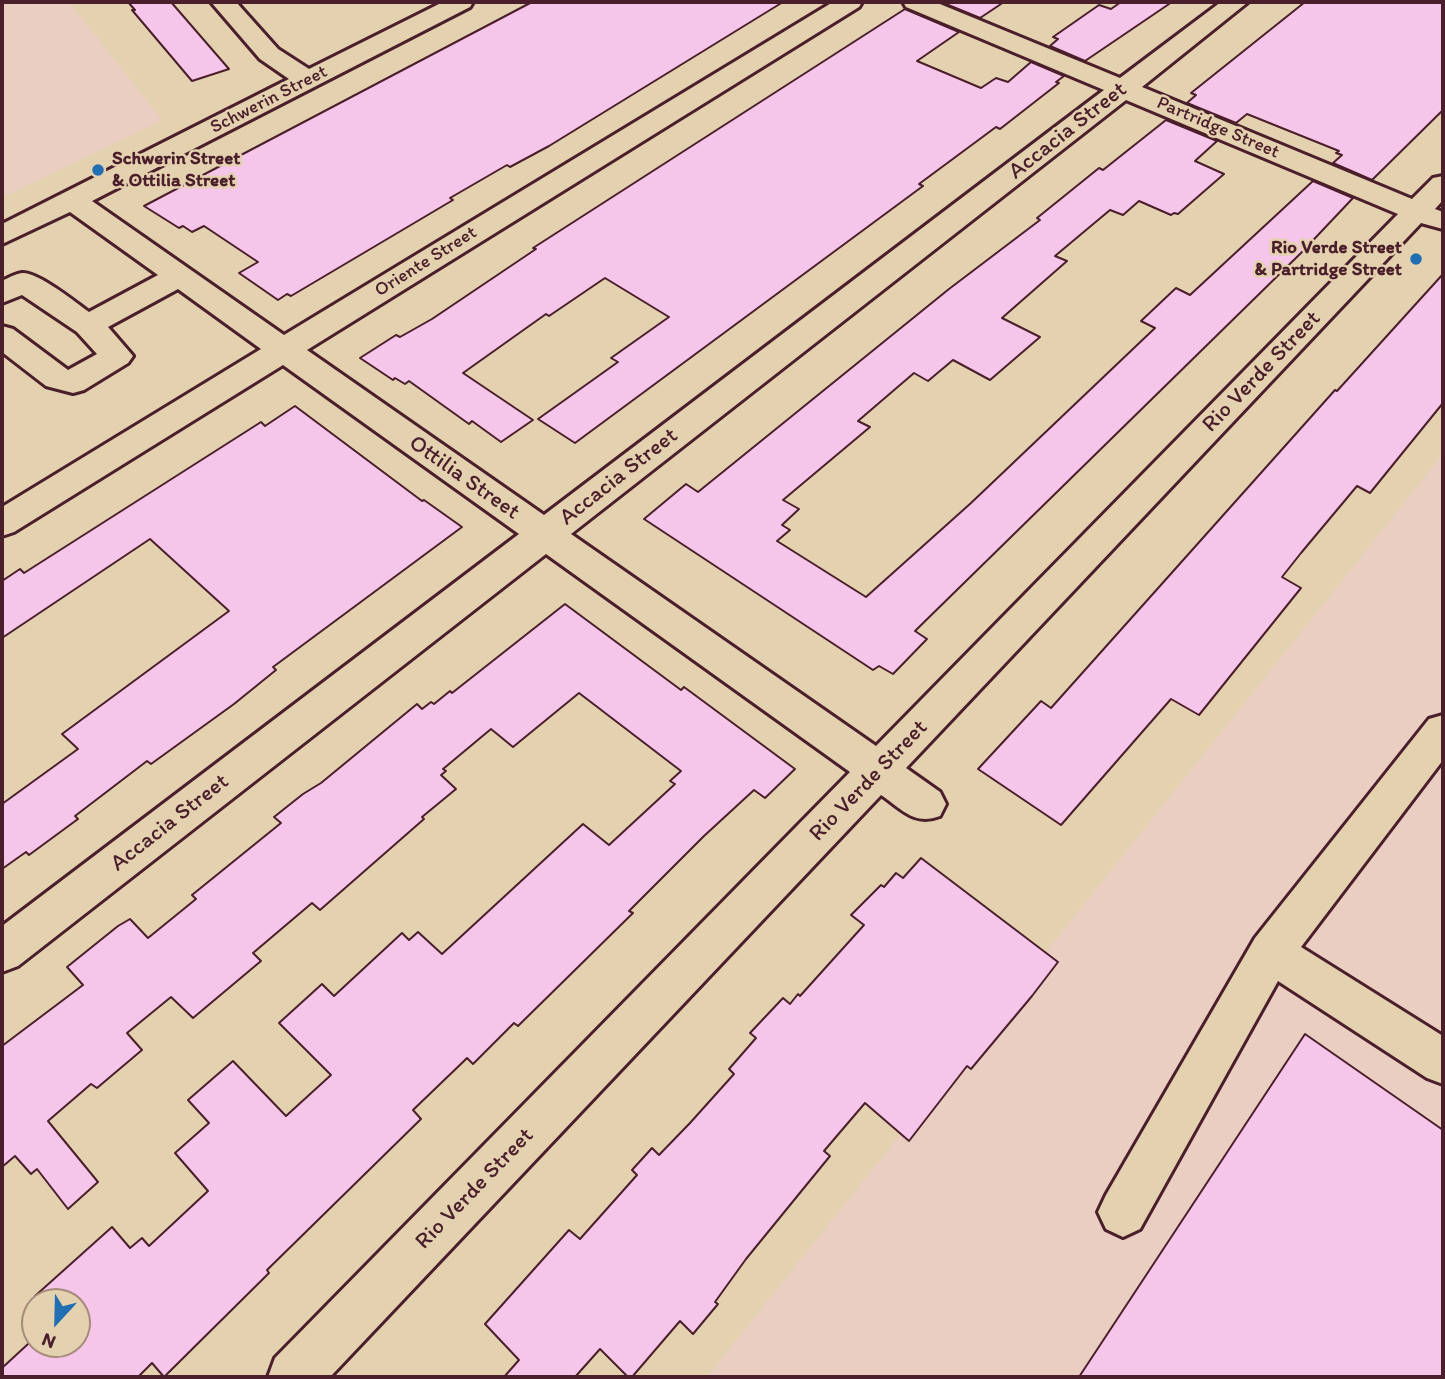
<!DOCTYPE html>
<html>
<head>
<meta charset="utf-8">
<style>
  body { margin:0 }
  #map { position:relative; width:1445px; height:1379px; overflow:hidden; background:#e4d1af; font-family:Itim,sans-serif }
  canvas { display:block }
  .frame { position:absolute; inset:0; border:4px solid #4a1f2b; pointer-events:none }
  .north { position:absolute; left:21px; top:1288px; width:70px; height:70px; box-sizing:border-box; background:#e4d1af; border:2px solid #a68a7a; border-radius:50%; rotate:202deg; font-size:19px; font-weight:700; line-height:28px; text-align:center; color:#4a1f2b }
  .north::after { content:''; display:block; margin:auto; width:24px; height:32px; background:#1f6fb2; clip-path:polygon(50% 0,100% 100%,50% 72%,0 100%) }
</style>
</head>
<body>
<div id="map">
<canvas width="1445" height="1379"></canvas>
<div class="frame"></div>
<div class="north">N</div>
</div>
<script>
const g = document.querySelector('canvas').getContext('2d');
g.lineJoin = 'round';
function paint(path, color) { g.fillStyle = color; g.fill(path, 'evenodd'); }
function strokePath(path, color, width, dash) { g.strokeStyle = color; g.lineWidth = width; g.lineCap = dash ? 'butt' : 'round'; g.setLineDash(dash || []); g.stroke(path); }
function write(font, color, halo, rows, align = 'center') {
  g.font = font + ' Itim,sans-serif'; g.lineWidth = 5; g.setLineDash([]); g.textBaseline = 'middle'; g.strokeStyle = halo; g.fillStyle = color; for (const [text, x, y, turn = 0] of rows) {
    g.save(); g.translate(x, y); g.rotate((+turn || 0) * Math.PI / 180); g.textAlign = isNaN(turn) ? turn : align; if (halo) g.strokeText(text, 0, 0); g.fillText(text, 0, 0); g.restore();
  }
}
paint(new Path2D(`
  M2,2H69L162,120L2,198Z
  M1443,454V1377H707Z`), '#e9cec1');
const building = new Path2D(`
  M128,2H171L229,69L192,81L132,10H135Z
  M532,2H783L549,146L510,167L507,165L450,198L453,200L291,296L287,294L278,300L239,273L258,262L204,226L192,232L183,226L179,228L144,206Z
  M941,2H1004L980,18Z
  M1121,2H1172L1085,61L1050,46L1058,39L1053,37L1099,5L1111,9Z
  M1305,2H1443V110L1372,180L1333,163L1342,155L1336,153L1339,151L1247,114L1236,123L1187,103L1196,95L1191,93Z
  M905,9L959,32L917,61L981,88L996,78L1008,82L1031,62L1064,76L1056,82L1059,83L1000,129L996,127L919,184L923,186L575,443L538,419L618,362L611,358L669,317L605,278L549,316L546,314L463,373L533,420L501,442L472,421L469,424L409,381L405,384L395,378L393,380L360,358L396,335L400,337L432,319L536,249L533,248Z
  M1166,120L1217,141L1195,161L1224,174L1178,214L1174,213L1171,215L1139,201L1123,215L1110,210L1055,256L1067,261L1002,318L1040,337L990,380L953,360L928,381L914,373L858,421L870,427L783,500L799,509L782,525L790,530L777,541L866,597L971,503L1155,328L1141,321L1176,288L1190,295L1313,181L1353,198L1301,253L915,631L927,639L893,674L879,666L873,670L644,519L686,484L698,492L949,289L1040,220L1037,218L1099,168L1103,170Z
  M1443,274V403L1370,493L1357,486L1301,553L1282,577L1301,588L1199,715L1171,699L1061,825L978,769L1041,701L1051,708L1335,390L1337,391Z
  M295,406L422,501L424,500L462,527L273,667L276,670L234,704L151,764L147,761L75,816L78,819L29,855L26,852L2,869V804L78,749L62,734L229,611L150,539L2,638V581L20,569L24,573L261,422L265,426Z
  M565,604L681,690L684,687L795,769L765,798L754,790L704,836L629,911L633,913L518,1026L514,1023L473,1064L467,1058L464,1061L413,1110L421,1119L267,1270L269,1273L164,1377L152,1363L138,1377H2V1368L28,1344H77V1302H40L35,1296L112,1227L130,1248L142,1238L149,1246L208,1191L175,1153L209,1123L188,1100L233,1061L286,1116L331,1075L279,1023L322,984L334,996L402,933L409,940L418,932L442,954L583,824L609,845L675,784L670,781L681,771L579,693L513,747L491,729L443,769L446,771L441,775L456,789L422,817L424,819L320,910L312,903L253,953L261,961L193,1018L171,997L127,1033L142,1050L97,1088L91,1084L48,1121L98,1182L68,1209L37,1169L31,1174L15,1156L2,1167V1046L83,985L67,967L118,926L130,919L148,938L196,899L192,895L281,823L274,817L303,794L321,783L417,704L422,709L431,702L434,704L450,691L452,693Z
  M921,858L1058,962L1032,996L971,1069L967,1066L909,1141L865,1103L824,1151L830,1156L746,1259L715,1302L718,1304L693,1334L680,1321L632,1377H628L600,1349L575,1377H504L519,1360L485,1324L569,1230L580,1239L637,1175L632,1170L652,1148L659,1155L690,1123L734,1074L729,1069L756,1038L750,1033L783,998L790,1004L798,994L800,996L864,925L851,915L881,885L884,887L896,873L903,878Z
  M1305,1034L1443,1130V1377H1079Z`);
paint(building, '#f5c6ea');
strokePath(building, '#4a1f2b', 2);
const minor = new Path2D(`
  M211,2H236L278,49L309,69L443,2H473L470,7L92,201L284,335L833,2H862L859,7L307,350L544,515L1104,90L906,7L903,2H935L1120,78L1221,2H1248L1142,87L1412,199L1433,178L1443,176V200L1435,209L1443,212V229L1421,223L906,768L940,792L946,804L940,816C914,826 902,809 881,795L330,1377H268L275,1358L850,772L546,554L18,966L2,972V926L519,534L283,365L14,532L2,536V507L261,349L178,289L108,327L133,356L128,363L84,390L73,393L46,386L2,352V326L13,329L68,370L97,354L77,332L22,295L2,303V281C8,278 15,274 22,273C38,272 75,302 89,312L158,275L70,212L2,244V224L289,79L260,59ZM1126,100L1398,214L876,746L571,534Z
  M1443,715V760L1301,947L1443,1036V1084L1427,1078L1278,981L1140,1229L1123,1237L1106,1229L1098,1212L1106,1195L1255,938L1429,719Z`);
strokePath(minor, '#4a1f2b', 6);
paint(minor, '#e4d1af');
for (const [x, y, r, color] of [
  [98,170,7,"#1f6fb2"],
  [1416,259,7,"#1f6fb2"]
]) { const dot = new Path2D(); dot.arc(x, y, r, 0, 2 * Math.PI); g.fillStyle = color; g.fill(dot); strokePath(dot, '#e4d1af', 2.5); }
write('19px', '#4a1f2b', '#e4d1af', [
  ["Schwerin Street",269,100,-27],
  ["Partridge Street",1218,128,23],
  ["Oriente Street",426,262,-32]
]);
write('bold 19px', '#4a1f2b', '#e4d1af', [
  ["Schwerin Street",112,159],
  ["& Ottilia Street",112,181],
  ["Rio Verde Street",1402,248,"right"],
  ["& Partridge Street",1402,270,"right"]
], 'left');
write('23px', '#4a1f2b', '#e4d1af', [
  ["Accacia Street",1068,131,-38],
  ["Rio Verde Street",1262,372,-46],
  ["Accacia Street",619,477,-38],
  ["Ottilia Street",464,478,35],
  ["Rio Verde Street",869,781,-46],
  ["Accacia Street",170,823,-38],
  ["Rio Verde Street",475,1189,-46]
]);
</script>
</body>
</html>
